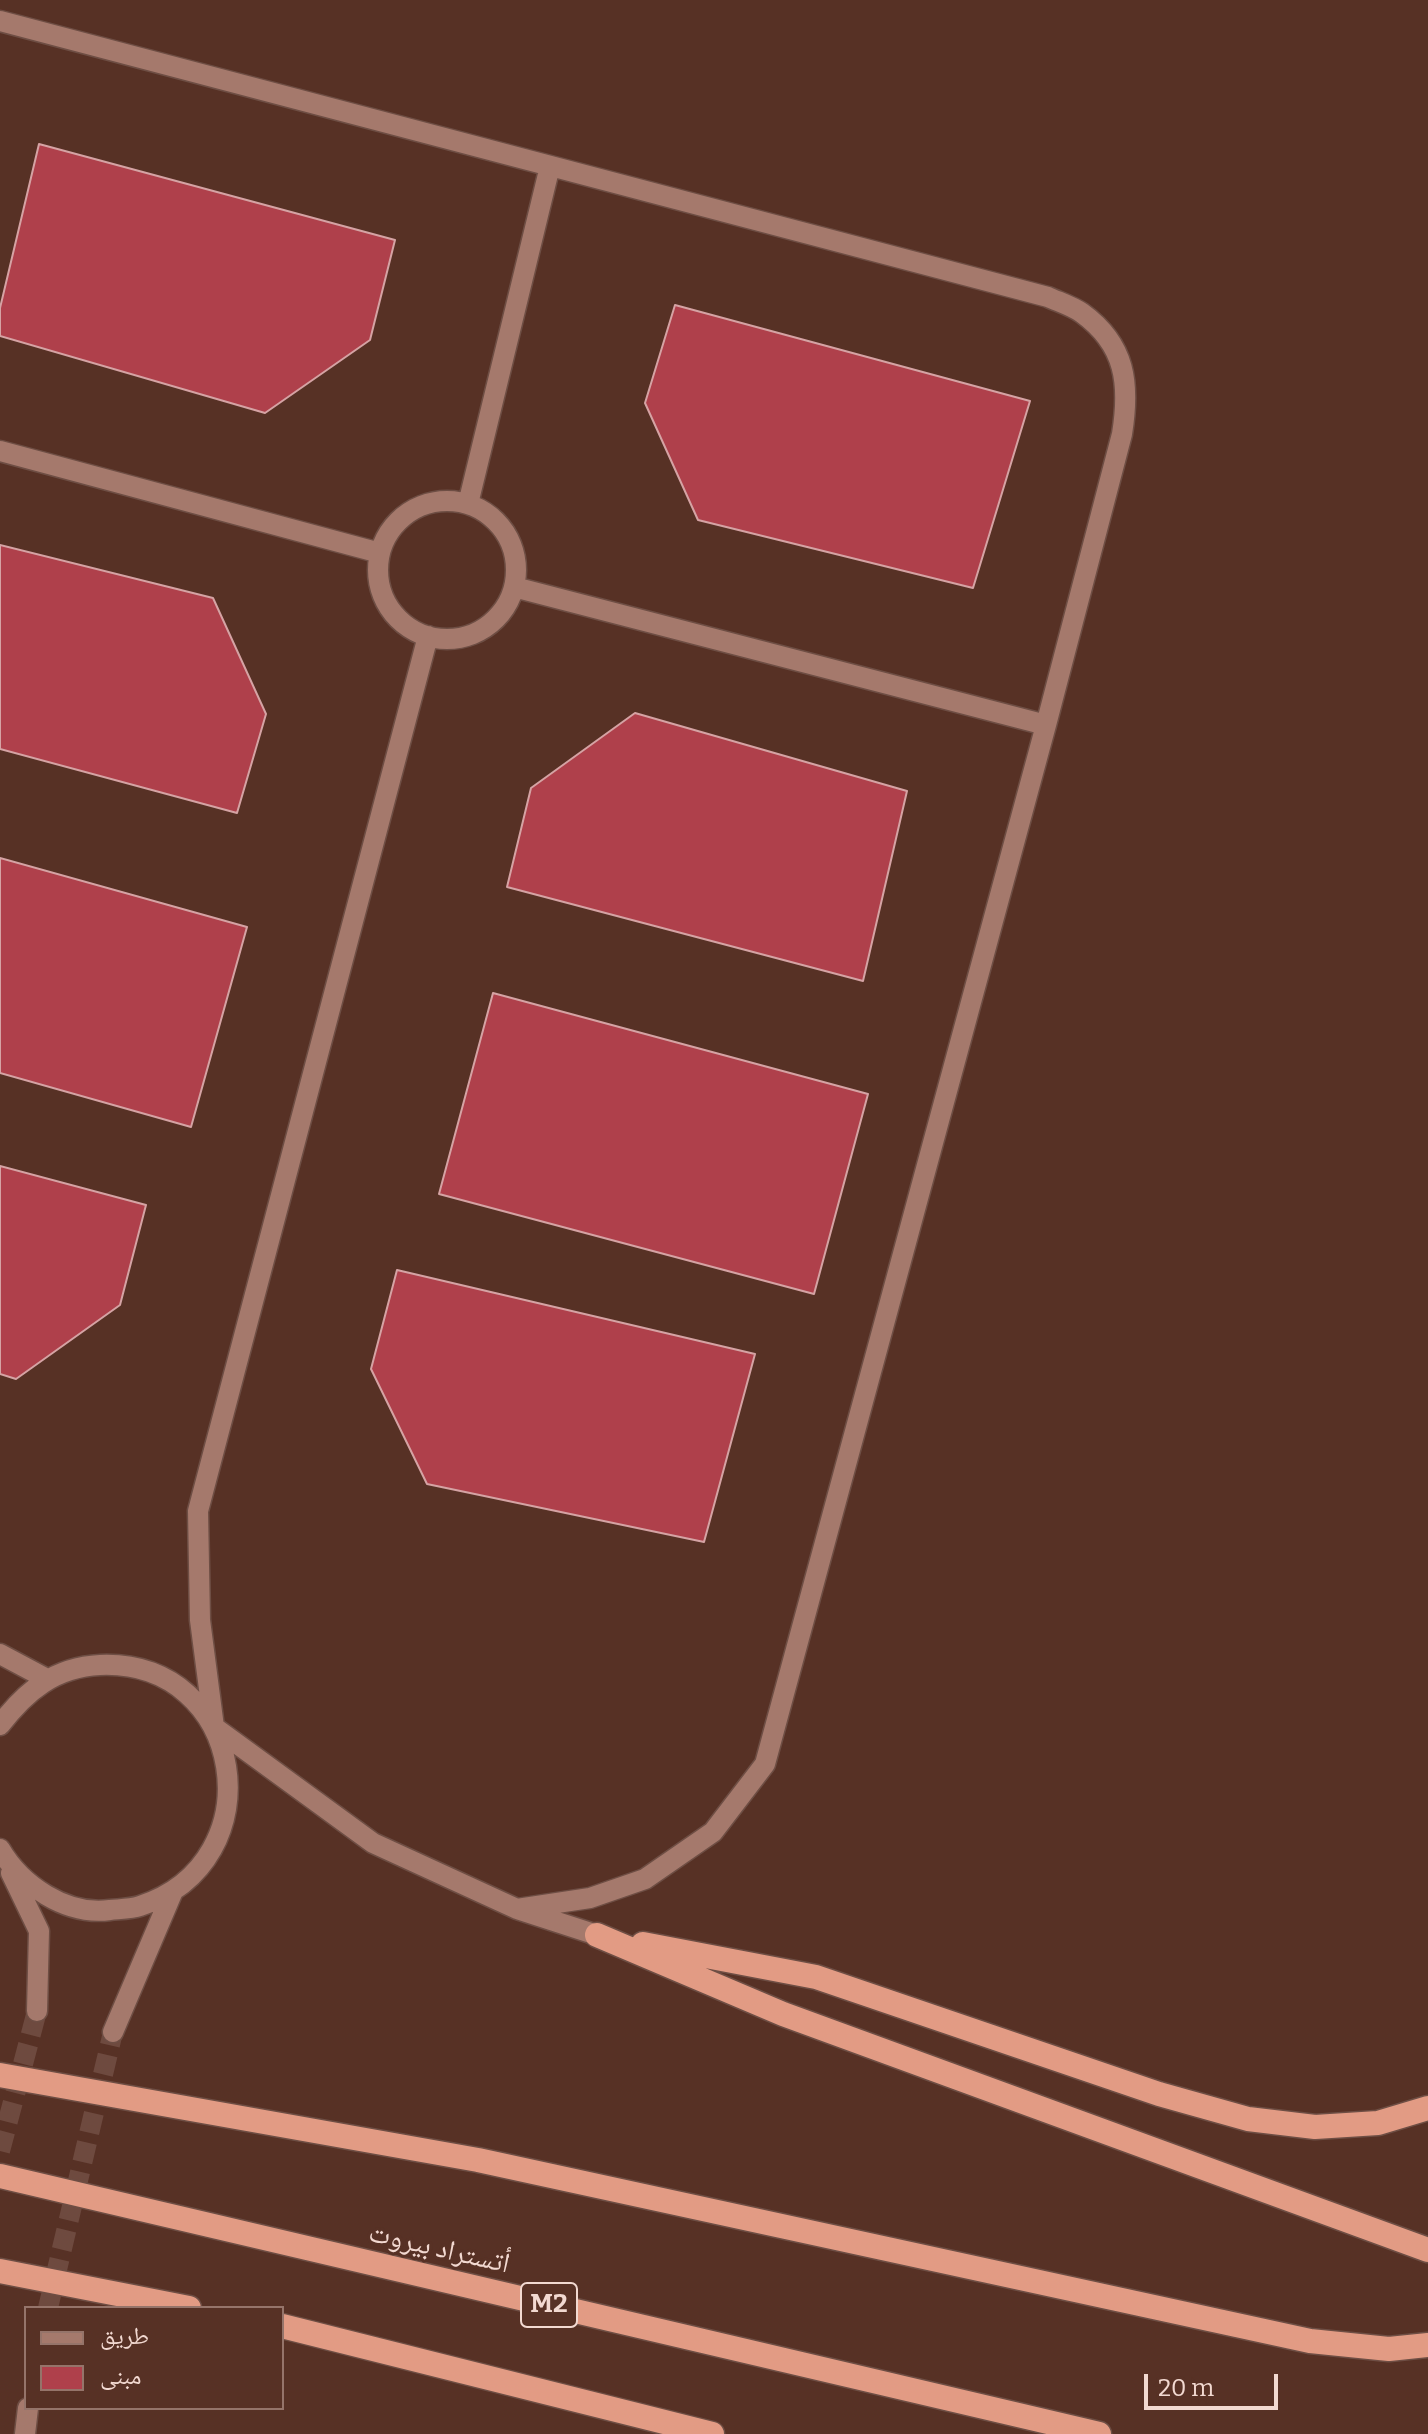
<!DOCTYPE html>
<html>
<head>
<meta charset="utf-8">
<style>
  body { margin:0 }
  #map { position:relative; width:1428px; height:2434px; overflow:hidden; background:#573125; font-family:Bitter,"Noto Naskh Arabic",serif }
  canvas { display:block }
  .legend { position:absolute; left:24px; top:2306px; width:260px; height:104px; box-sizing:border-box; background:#573125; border:2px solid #95746a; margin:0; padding:10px 14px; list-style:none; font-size:24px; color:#f2d9d1 }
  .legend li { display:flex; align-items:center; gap:16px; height:40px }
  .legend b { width:40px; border:2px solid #95746a }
  .scale { position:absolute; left:1144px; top:2374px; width:134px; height:36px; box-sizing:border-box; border:4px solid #f2d9d1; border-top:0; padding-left:10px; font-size:24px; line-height:28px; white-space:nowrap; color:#f2d9d1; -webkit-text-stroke:6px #573125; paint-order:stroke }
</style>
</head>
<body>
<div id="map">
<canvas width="1428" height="2434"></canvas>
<ul class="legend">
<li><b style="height:10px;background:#a5796c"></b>طريق</li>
<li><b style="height:22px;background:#af404b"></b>مبنى</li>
</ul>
<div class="scale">20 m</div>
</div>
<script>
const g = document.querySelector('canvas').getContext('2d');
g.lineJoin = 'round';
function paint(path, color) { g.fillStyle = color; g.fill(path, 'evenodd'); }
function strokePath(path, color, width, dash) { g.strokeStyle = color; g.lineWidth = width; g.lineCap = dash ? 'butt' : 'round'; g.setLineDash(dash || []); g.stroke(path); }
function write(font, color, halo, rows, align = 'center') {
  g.font = font + ' Bitter,"Noto Naskh Arabic",serif'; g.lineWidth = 6; g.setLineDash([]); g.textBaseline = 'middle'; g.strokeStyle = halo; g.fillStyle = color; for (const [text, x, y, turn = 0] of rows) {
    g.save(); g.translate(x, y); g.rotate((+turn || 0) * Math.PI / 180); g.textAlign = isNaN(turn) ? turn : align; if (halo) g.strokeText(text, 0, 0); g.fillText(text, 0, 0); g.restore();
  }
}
const building = new Path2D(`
  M39,144L395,240L370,340L265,413L0,336V308Z
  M675,305L1030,401L973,588L698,520L645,403Z
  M0,545L213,598L266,714L237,813L0,749Z
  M635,713L907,791L863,981L507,887L531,788Z
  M0,858L247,927L191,1127L0,1073Z
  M493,993L868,1094L814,1294L439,1194Z
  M0,1166L146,1205L120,1305L16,1379L0,1374Z
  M397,1270L755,1354L704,1542L427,1484L371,1369Z`);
paint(building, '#af404b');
strokePath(building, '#d5a3a4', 2);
strokePath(new Path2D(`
  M0,2151L37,2011
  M48,2308L113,2032`), '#6e4a3f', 20, [20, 10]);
const street = new Path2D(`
  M0,21L1048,297C1059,302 1072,306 1082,313C1126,345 1130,384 1122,434L1046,725L765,1764L713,1832L645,1879L590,1898L517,1909
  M0,451L380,553
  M378 570a69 69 0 1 1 138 0a69 69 0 1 1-138 0Z
  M468,504L550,166
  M514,587L1046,725
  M428,636L198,1511L200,1620L214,1727L373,1843L517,1909L597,1935
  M0,1654L47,1679
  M0,1725C26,1691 55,1667 100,1665C246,1659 277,1862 140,1906C131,1909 120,1909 110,1910C66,1916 21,1885 0,1849
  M11,1873L39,1931L37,2011
  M113,2032L173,1891
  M25,2434L28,2408`);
const highway = new Path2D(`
  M597,1935L783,2014L1428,2250
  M643,1944L816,1977L1159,2094L1248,2119L1315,2127L1378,2123L1428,2108
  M0,2075L478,2160L1310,2341L1389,2349L1428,2345
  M0,2176L1099,2434
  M0,2271L189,2308
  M282,2326L712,2434`);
strokePath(street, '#6e4e44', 23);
strokePath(highway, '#6e4e44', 27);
strokePath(street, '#a5796c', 20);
strokePath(highway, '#e29b84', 24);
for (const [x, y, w] of [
  [549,2305,56]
]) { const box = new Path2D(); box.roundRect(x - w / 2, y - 22, w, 44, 6); g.fillStyle = '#573125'; g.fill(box); strokePath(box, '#f2d9d1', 2); }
write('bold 26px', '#f2d9d1', null, [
  ["M2",549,2305]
]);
write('28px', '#f2d9d1', '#573125', [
  ["أتستراد بيروت",439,2249,13]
]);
</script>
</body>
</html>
